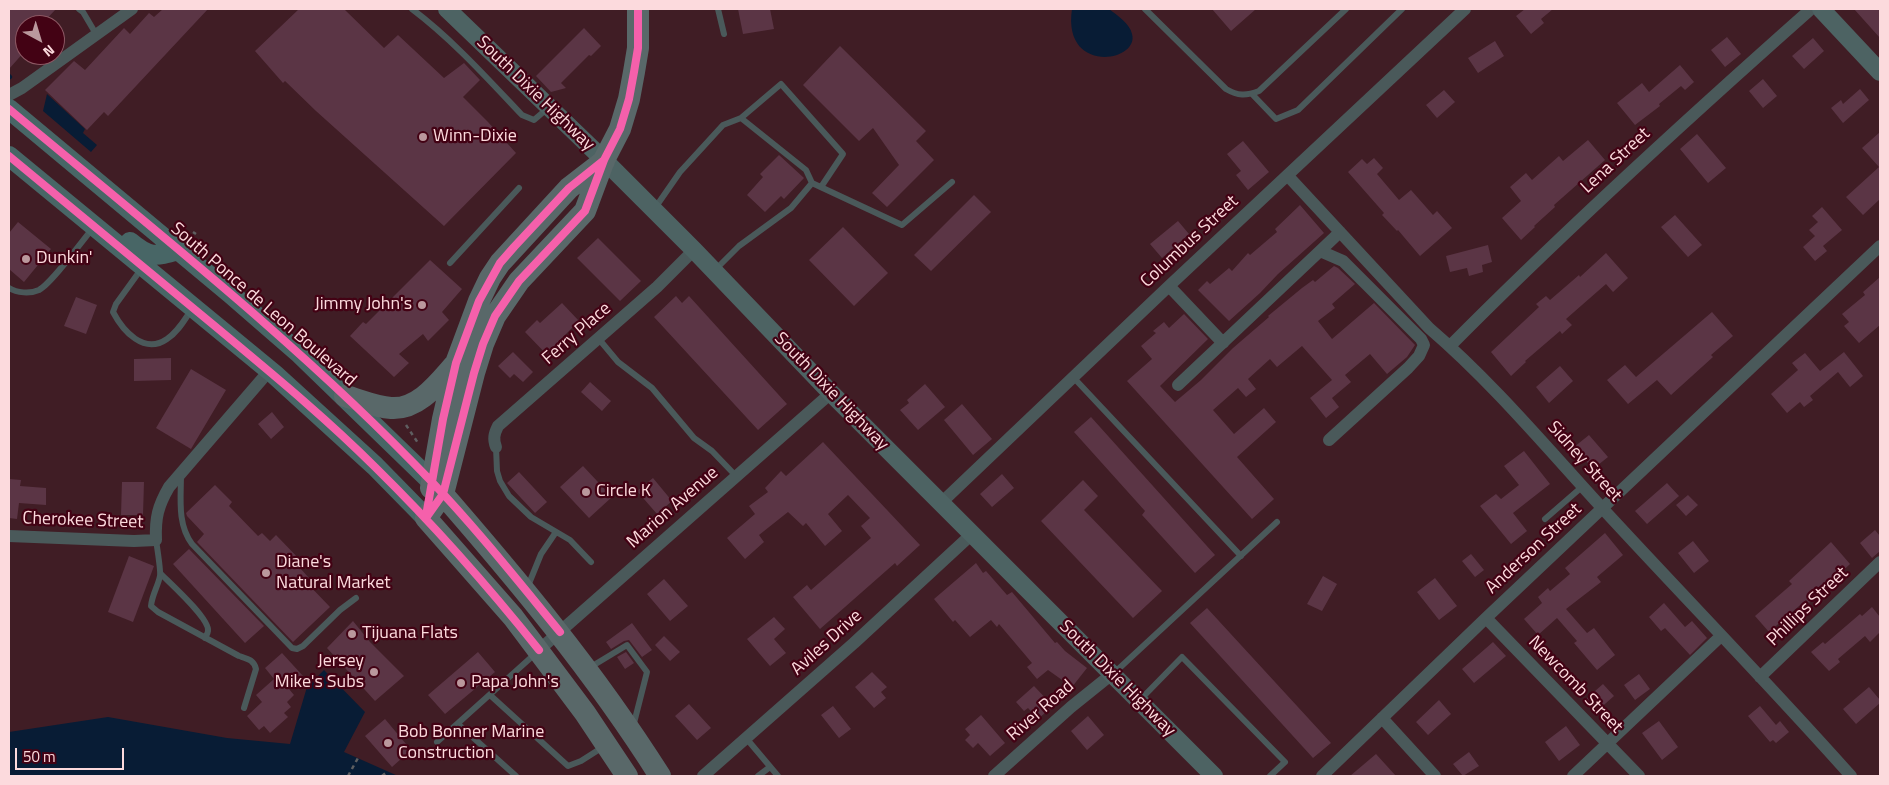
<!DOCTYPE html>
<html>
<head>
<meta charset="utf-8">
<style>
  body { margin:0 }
  #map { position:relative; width:1889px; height:785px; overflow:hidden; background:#401d25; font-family:"Titillium Web",sans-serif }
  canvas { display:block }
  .frame { position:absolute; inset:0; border:10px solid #fcdadd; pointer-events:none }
  .north { position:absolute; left:15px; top:15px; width:50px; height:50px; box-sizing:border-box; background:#430214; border:1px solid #8d5864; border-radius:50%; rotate:141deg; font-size:14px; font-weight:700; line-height:20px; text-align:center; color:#fcdadd }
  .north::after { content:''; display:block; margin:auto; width:18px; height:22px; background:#ba989d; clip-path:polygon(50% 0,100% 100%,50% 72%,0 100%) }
  .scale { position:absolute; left:15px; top:748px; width:109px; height:22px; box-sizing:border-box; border:2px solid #fcdadd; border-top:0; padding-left:6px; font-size:15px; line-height:18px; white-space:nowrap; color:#fcdadd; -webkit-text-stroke:4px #430214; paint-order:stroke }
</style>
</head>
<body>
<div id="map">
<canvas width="1889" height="785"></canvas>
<div class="frame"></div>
<div class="north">N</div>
<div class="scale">50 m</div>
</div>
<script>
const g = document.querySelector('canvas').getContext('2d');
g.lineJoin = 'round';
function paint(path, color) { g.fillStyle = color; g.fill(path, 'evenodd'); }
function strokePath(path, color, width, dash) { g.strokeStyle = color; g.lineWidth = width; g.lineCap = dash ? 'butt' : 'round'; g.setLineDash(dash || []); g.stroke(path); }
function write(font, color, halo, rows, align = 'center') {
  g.font = font + ' "Titillium Web",sans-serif'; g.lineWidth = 4.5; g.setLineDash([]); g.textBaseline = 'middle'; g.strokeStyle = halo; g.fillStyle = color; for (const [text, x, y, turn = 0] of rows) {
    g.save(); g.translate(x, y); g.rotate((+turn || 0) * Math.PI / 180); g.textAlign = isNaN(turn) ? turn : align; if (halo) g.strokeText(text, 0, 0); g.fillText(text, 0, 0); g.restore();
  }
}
paint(new Path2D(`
  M1072,9H1109C1117,15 1130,24 1132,34C1140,62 1062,75 1072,9Z
  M47,94L85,129L83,133L97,145L91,152L43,111Z
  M324,670L365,712L344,752L398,776H9V732L108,717L227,738L290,744L307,687Z`), '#081c35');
strokePath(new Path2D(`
  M9,76L10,77`), '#081c35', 4.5);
paint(new Path2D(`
  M9,9H56L41,25H25V51L9,69Z
  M163,9H208L108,116L104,112L87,130L45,90L74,61L85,70L124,28L130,34L149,13L154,17Z
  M299,9H344L384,48L398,35L444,78L464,63L480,80L463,97L488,122L516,153L444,226L316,111L285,81L283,83L255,51Z
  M738,9H770L774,29L743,34Z
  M1212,9H1256L1231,31Z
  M1525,9H1553L1541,19L1544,23L1531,34L1516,16Z
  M1854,9H1880V38Z
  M584,28L601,46L591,56L589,55L561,83L566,88L551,92L536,76Z
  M1727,37L1741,54L1725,67L1711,50Z
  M1813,38L1824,51L1804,69L1792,56Z
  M1495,41L1504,56L1478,73L1468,58Z
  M840,46L926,131L916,141L934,160L887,207L872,193L899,165L873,128L859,141L803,85Z
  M1680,65L1694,82L1685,90L1681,86L1659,104L1660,106L1635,125L1617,103L1642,83L1649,92Z
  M1763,79L1777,96L1763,108L1749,91Z
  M1860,89L1869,100L1843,123L1831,108L1841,100L1843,104Z
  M1444,90L1455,102L1437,118L1426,105Z
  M1880,132V199L1863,215L1846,197L1879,167L1862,148Z
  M1697,134L1726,168L1708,183L1680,149Z
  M1588,140L1605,160L1554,205L1555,207L1534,226L1535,227L1521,240L1502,218L1521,201L1510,187L1526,173L1532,180L1559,156L1563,161Z
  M1243,141L1269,172L1248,190L1236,175L1241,171L1227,154Z
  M779,155L804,178L784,199L781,196L765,212L747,195L763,177L760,174Z
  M1374,158L1383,168L1377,174L1399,200L1411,190L1433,215L1437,211L1452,228L1420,256L1398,230L1397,231L1382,215L1384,213L1348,172L1362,159L1367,164Z
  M974,195L991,212L931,271L914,255Z
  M1300,205L1324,233L1278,274L1260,293L1229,321L1198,290L1207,281L1210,284L1229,268L1232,271L1248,253L1250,255L1277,232L1275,229Z
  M1822,207L1842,230L1823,246L1827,251L1815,261L1803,247L1815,236L1809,230L1818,222L1812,216Z
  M1675,215L1702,245L1688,257L1661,227Z
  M1178,221L1189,234L1162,258L1150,244Z
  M18,222L51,249L24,282L9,269V233Z
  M843,227L888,273L854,306L809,260Z
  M598,238L641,281L620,301L577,258Z
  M1488,245L1492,262L1482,265L1483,272L1469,276L1467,268L1450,272L1446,256Z
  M1606,253L1628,278L1613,292L1606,284L1566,319L1572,325L1562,334L1560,331L1525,361L1526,362L1511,376L1491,352L1539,307L1536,304L1546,296L1550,300L1579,275L1580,277Z
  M430,260L462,289L442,312L449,320L428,341L423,334L399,354L409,363L394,377L350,336L363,322L366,324Z
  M1334,266L1338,268L1355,284L1332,304L1335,308L1318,321L1332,339L1374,303L1415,345L1407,357L1387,374L1370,354L1345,375L1351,382L1332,398L1339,407L1326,418L1310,398L1332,380L1302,346L1277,367L1270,359L1248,379L1256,389L1246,397L1238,388L1213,410L1234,434L1264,408L1276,422L1237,457L1274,499L1252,519L1127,381L1152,359L1141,346L1156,333L1153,331L1164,322L1169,328L1184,314L1208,339L1160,386L1175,402L1201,380L1233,348L1269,317L1268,316L1302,288L1313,280L1315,282Z
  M1880,277V325L1859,343L1844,326L1849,322L1842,314L1865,295L1863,292Z
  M676,296L682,303L689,296L787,404L758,430L654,317Z
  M76,297L97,305L86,334L64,326Z
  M562,303L579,321L558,342L561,345L549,357L525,332L537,320L540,323Z
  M1712,312L1733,336L1711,355L1713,357L1671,395L1657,380L1628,404L1607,380L1625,365L1636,377Z
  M513,352L533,372L523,382L514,374L510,378L498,366Z
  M1844,352L1863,376L1850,387L1838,372L1810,396L1813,400L1804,407L1800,402L1787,413L1771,394L1798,370L1792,363L1805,353L1820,371Z
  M171,358V380L134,381V359Z
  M1560,366L1573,381L1549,403L1536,387Z
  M191,369L226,390L191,449L156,428Z
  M590,382L611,401L602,411L581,392Z
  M925,384L945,407L918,430L900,410L909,403L907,400Z
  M962,404L992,439L973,455L944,420Z
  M272,412L284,427L271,439L258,424Z
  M1091,417L1215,555L1195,573L1142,515L1145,511L1074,432Z
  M1589,435L1608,457L1593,469L1574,447Z
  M823,442L920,545L897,566L895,563L820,629L793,597L807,585L811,590L871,538L861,526L870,518L848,495L828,514L842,531L825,546L806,523L803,526L788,512L759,535L764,542L745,559L727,538L755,514L749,506L768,492L765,488L781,471L786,476Z
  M1524,451L1550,484L1513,513L1527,531L1511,544L1480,506L1496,494L1501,499L1519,485L1504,466Z
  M583,466L612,497L589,518L560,487Z
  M519,472L547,502L535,513L507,483Z
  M1002,474L1014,488L992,507L980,494Z
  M653,478L672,501L657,514L637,491Z
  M9,479L21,480L20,486L46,488V505L19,503L17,519L9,518Z
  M1083,480L1098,496L1084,510L1162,591L1133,618L1041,521Z
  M122,482H144L143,515H121Z
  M1667,483L1679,496L1647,524L1635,511Z
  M215,485L232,502L229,506L258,536L262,533L270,541L276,535L304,564L300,568L309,578L306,582L330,607L293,642L197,542L204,534L187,516L186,513Z
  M1688,495L1698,505L1686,516L1676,505Z
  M1875,530L1880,536V551L1872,558L1860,543Z
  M1605,533L1623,555L1597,577L1601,582L1566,609L1587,633L1594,628L1615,655L1597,670L1574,643L1577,641L1557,618L1538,635L1524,619L1542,603L1538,597L1548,588L1550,591L1570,574L1565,568Z
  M1693,541L1709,561L1694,573L1678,553Z
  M1831,542L1850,564L1809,603L1806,600L1769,632L1755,616L1792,584L1789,581Z
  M189,549L264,626L245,643L173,564Z
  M1471,554L1484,570L1475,577L1462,561Z
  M129,556L154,566L133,622L108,612Z
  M976,563L983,573L986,571L1007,595L1012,592L1055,643L1057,642L1065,651L1087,668L1072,687L1048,670L1037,679L1027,667L1032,663L999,624L997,627L991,620L970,637L955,620L953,622L934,599Z
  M1323,576L1337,584L1322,611L1307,604Z
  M1435,578L1457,606L1439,620L1417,592Z
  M664,579L688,606L670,621L647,594Z
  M1664,603L1685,627L1692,621L1707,638L1690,655L1665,628L1661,631L1649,617Z
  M1872,607L1880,617V632L1870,642L1865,636L1838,659L1840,662L1829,671L1811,652L1823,642L1825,644L1860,614L1862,616Z
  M1207,608L1331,743L1313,758L1190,623Z
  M774,617L785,629L774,639L786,653L770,666L747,639Z
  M353,621L370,642L404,676L375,701L327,648Z
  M632,623L652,650L642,657L629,640L624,641L611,649L606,642Z
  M664,636L680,652L670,661L655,645Z
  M1493,642L1506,656L1474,683L1462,669Z
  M478,652L495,672L445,714L428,695Z
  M626,652L634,663L625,669L617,657Z
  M282,653L303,676L289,689L294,695L287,702L291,707L284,713L288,717L270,733L264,726L259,730L247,716L262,702L256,695L274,679L265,668Z
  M872,672L887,687L881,692L886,698L874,708L855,687Z
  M1639,674L1650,689L1635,700L1624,685Z
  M1603,684L1614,696L1597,711L1586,699Z
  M1034,686L1053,706L1038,719L1028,708L1024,711L1016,702Z
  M1869,687L1880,700V703L1856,724L1843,709Z
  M1439,700L1451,714L1428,735L1416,722Z
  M689,704L711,728L697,740L675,716Z
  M833,706L851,729L839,738L821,715Z
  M1760,706L1776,725L1780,721L1789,732L1776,743L1773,740L1770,742L1748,716Z
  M981,715L1005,743L990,756L978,743L973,748L965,740L970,735L965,729Z
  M1088,716L1104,735L1087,750L1071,731Z
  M385,719L411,750L392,767L365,736Z
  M1659,721L1678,747L1662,760L1642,733Z
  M1566,726L1580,745L1559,761L1545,742Z
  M1469,752L1479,766L1463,776L1453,764Z
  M1376,754L1396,776H1350Z`), '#5b3545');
strokePath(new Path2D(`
  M193,232L196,234
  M406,425L418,443
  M348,776L358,758
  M382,776L388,771`), '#5f5f61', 2.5, [4, 4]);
strokePath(new Path2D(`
  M79,9L83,12L96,34
  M412,9C453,40 487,78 522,115L534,120L548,108
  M718,9L724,34
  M1145,9L1226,89C1238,96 1246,96 1259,91L1346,9
  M1252,94L1276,119L1298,110L1402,9
  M741,118L781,84L843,154L821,187
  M812,183L902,225L952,182
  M655,208L680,172L723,125L741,118L806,170L812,183L791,208L739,246L715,270
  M450,263L519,188
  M142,268L116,304L113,312C123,331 144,355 167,339C178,332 185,319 192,309
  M9,288C17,293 30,294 39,290C52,283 82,241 93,228
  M598,338L618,362L652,388L694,438L712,451L736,476
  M1073,377L1241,556
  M496,447L497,471L500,481L509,496L531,517L570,540L591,562
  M181,474C181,498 177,524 192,544L292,648L297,649L303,646L340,610L356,598
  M1545,519L1583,486
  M156,540C157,547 161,571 160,576C158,586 152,595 151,606L158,612L239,656C248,659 254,660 256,669L244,708
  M161,574C170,583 210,619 208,631C208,633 206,636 205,638
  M528,586L541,554L556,532
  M589,668L627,645L647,672L633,727
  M1113,674L1277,522
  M490,695L568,766L581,761L603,747
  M1140,700L1182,657L1285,762L1270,776
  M458,724L516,776
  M746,738L778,776
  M437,742L536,653
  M758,776L770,767`), '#4a595a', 6);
strokePath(new Path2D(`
  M9,95L22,88L132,9
  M1288,176L1429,328C1493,383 1547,448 1604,510C1686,599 1771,686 1851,776
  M1320,251L1340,232
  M1169,286L1223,343
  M1450,346C1566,229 1688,118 1811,9
  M1178,385L1320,251L1343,261L1421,339L1424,345L1419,356L1408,368L1329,440
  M496,447C493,439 494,434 498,426L657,287L694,250
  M941,503L1169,286L1465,9
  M9,536L134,541L156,540C155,518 158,506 169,487L269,371
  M1486,618L1639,776
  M539,650L831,393
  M1760,677L1880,562
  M1382,718L1435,776
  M703,776L854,643L972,534
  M994,776L1071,707L1112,674
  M1322,776L1486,618L1880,246
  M1573,776L1721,636`), '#4a595a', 12);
strokePath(new Path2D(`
  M447,9L604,160L694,250L831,393L1214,776
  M1821,9L1880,72`), '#4d6363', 18);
strokePath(new Path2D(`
  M9,109L231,294L300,354L432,482
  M9,156L274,374L375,466L426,518
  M130,242C149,258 155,257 178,250`), '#486666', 20);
strokePath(new Path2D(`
  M345,396C360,400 375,407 391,408C419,410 439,382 456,363
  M434,484C516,578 593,670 660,776
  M431,488L443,419L456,363L479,301L490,278L500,263L569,188L604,161
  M426,518L443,494L474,373L483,344L495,316L519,281L585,211L604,160L620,129L629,99L634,72L638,48V9
  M426,518L513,617L585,713L627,776`), '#596869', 22);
strokePath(new Path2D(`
  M9,109C153,229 301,345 431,481C476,528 518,581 560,632
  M9,156C78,213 147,270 216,327C270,372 325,417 375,467C433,524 488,586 539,650
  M426,516L443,419L456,363L479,301L500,263L514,247L569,188L604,160
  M426,518L443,494L474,373L483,344L495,316L519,281L585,211L604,160L620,129L629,99L634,72L638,48V9`), '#f560ab', 8);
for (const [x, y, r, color] of [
  [423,137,5,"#ba989d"],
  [26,259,5,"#ba989d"],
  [422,305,5,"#ba989d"],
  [586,492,5,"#ba989d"],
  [266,573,5,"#ba989d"],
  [352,634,5,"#ba989d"],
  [374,672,5,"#ba989d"],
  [461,683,5,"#ba989d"],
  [388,743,5,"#ba989d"]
]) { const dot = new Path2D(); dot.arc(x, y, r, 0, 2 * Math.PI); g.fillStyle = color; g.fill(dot); strokePath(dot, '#430214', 2); }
write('18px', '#fcdadd', '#430214', [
  ["South Dixie Highway",535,94,44],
  ["Lena Street",1616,161,-43],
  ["Columbus Street",1190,242,-43],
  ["South Ponce de Leon Boulevard",263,305,41],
  ["Ferry Place",577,334,-41],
  ["South Dixie Highway",831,392,46],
  ["Sidney Street",1584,462,48],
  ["Marion Avenue",673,508,-41],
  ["Cherokee Street",83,521,2],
  ["Anderson Street",1534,549,-43],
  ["Phillips Street",1808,607,-44],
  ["Aviles Drive",827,643,-42],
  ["South Dixie Highway",1117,679,45],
  ["Newcomb Street",1575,685,46],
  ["River Road",1041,711,-41]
]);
write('18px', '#fcdadd', '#430214', [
  ["Winn-Dixie",433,137],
  ["Dunkin'",36,259],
  ["Jimmy John's",412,305,"right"],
  ["Circle K",596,492],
  ["Diane's",276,563],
  ["Natural Market",276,584],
  ["Tijuana Flats",362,634],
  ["Jersey",364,662,"right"],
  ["Mike's Subs",364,683,"right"],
  ["Papa John's",471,683],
  ["Bob Bonner Marine",398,733],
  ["Construction",398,754]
], 'left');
</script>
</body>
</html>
